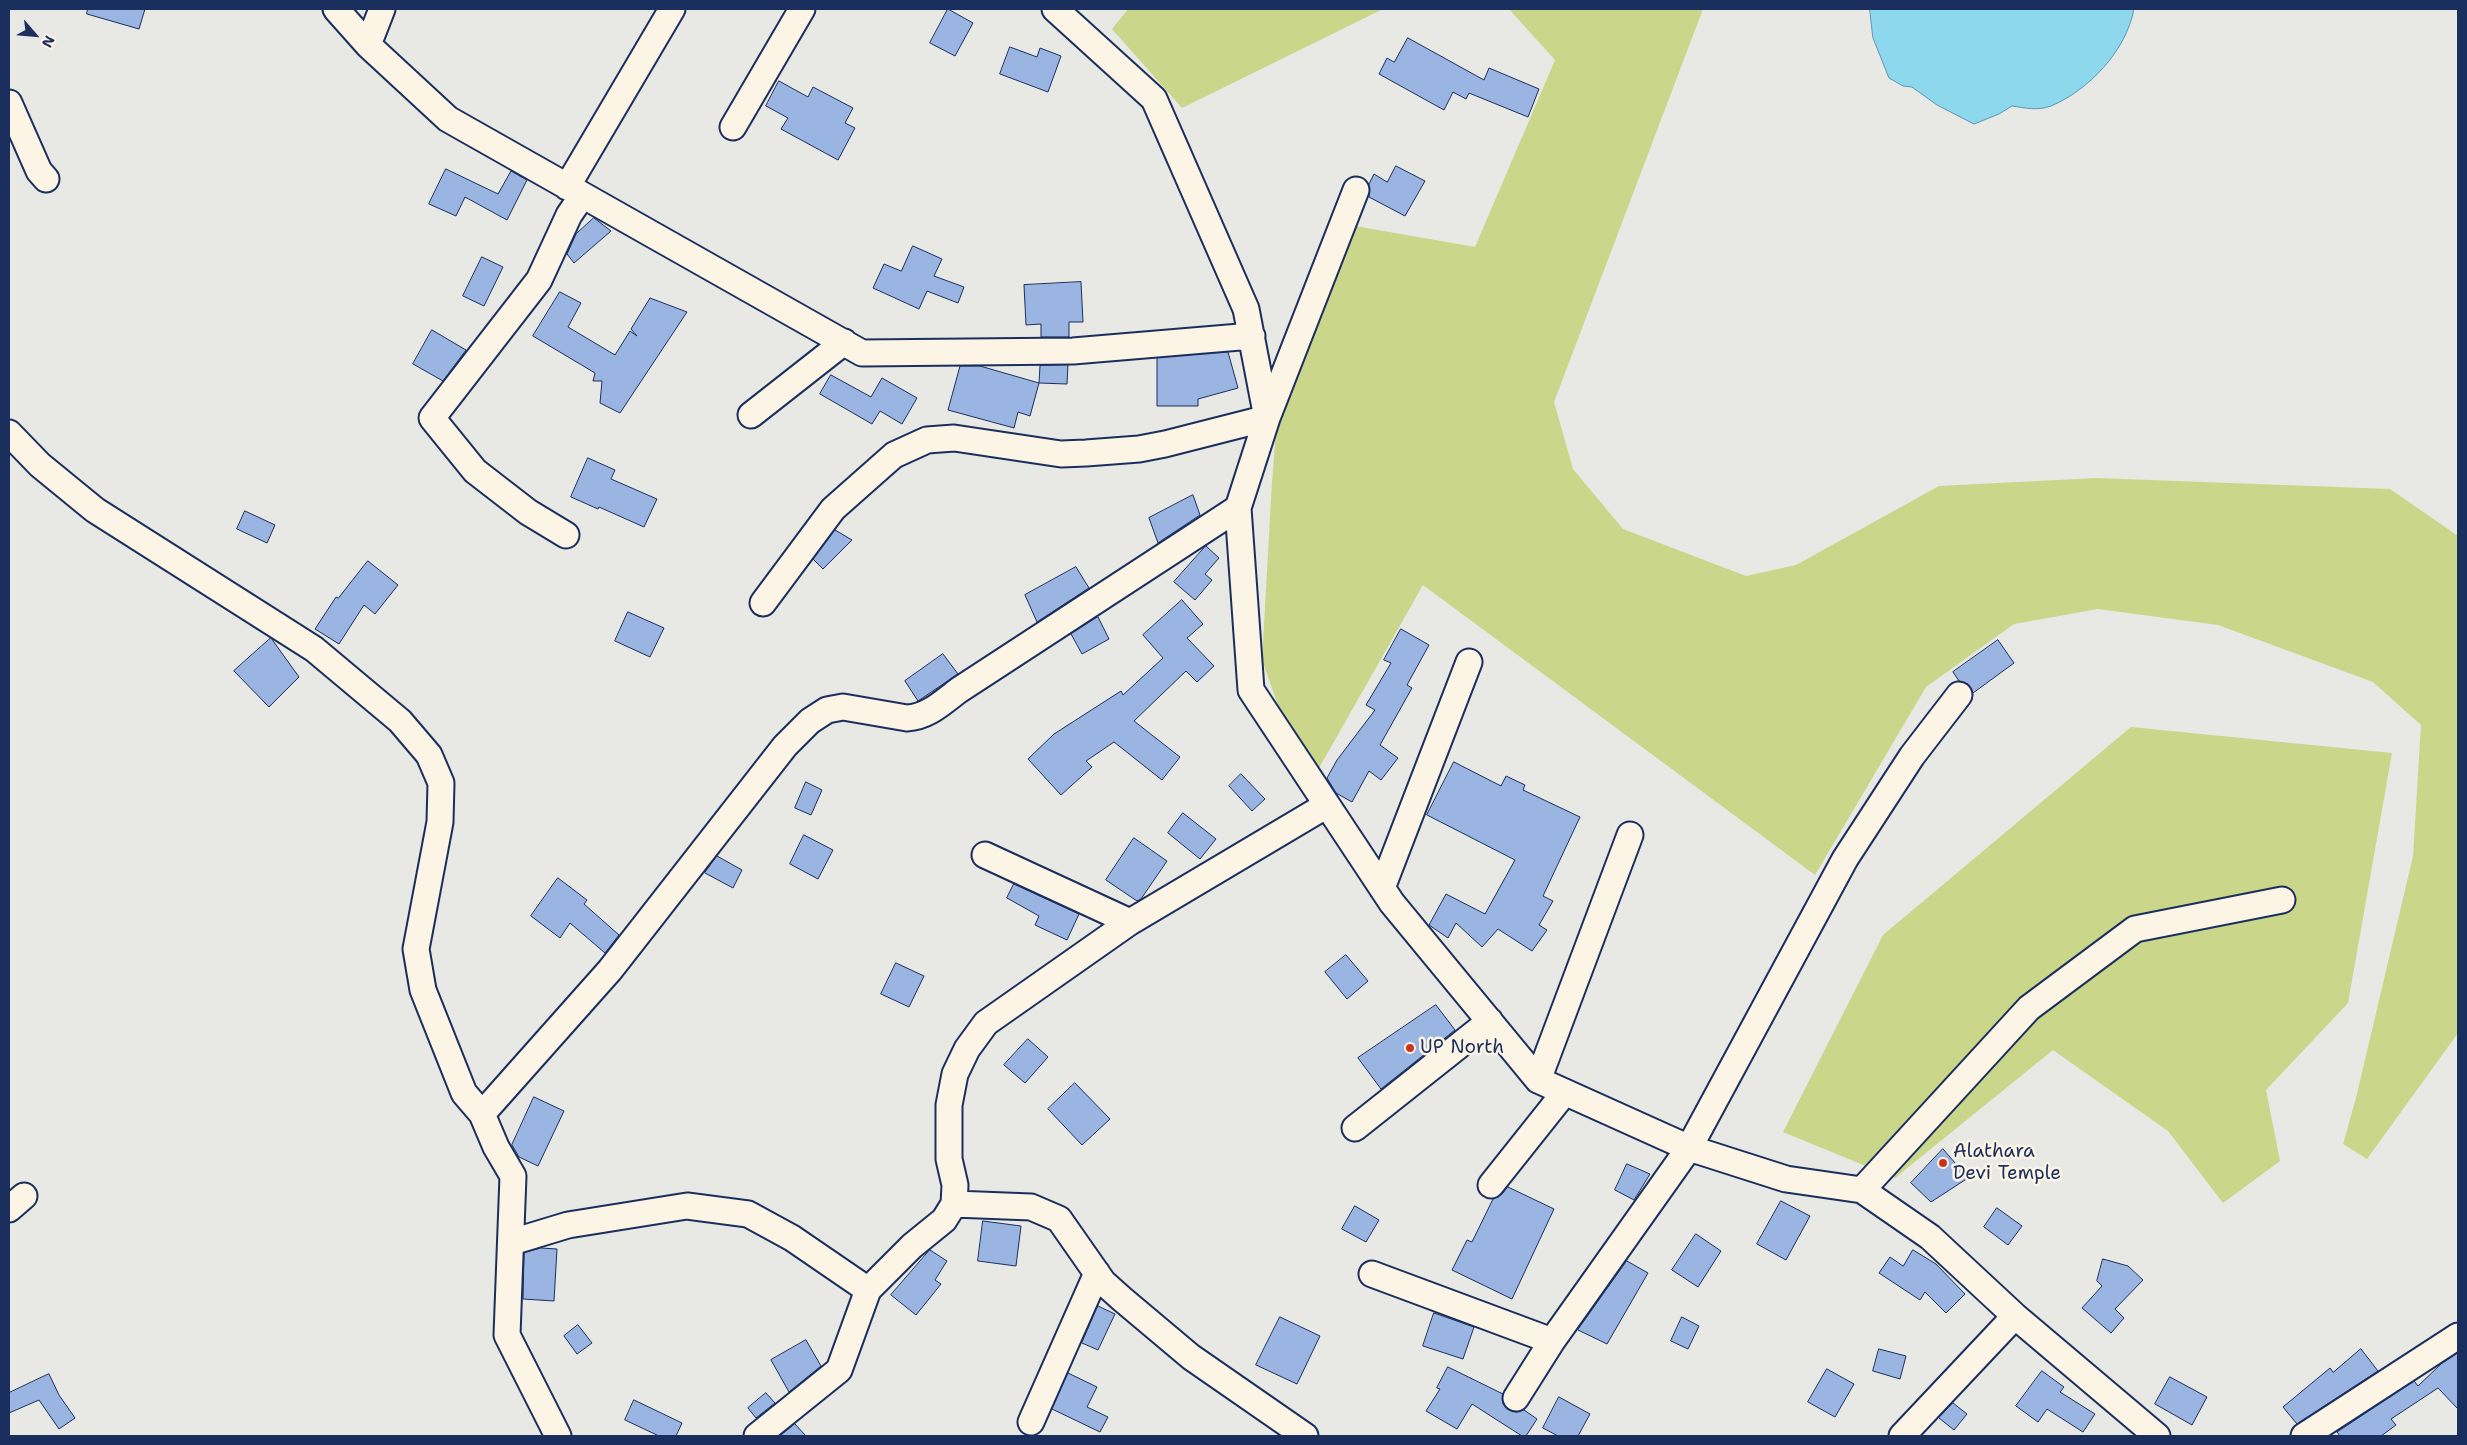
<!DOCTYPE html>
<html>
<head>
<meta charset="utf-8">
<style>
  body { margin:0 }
  #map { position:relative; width:2467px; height:1445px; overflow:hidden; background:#e8e8e4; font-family:"Shantell Sans",sans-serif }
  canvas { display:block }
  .frame { position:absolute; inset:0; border:10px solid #1b2f5e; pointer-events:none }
  .north { position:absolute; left:10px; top:10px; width:50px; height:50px; -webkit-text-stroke:4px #fcf5e5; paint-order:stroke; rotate:117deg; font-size:14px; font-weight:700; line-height:20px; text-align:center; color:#1b2f5e }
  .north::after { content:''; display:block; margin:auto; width:18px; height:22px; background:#1b2f5e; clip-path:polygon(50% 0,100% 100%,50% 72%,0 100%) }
</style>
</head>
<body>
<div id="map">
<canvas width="2467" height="1445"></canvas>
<div class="frame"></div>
<div class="north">N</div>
</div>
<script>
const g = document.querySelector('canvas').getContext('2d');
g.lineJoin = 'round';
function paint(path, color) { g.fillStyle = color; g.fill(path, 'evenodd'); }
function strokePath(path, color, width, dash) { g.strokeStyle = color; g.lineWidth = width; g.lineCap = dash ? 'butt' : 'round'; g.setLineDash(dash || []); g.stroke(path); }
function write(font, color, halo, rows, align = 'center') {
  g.font = font + ' "Shantell Sans",sans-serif'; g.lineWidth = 5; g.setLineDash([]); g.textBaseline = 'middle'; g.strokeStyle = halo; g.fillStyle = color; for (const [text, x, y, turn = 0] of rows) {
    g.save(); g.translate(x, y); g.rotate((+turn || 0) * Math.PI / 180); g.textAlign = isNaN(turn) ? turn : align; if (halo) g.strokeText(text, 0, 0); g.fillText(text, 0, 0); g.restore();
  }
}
paint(new Path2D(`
  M1128,9H1383L1182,108L1112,29Z
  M1509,9H1703L1554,402L1573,469L1623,529L1746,576L1796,565L1939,486L2096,478L2390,489L2458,536V1033L2367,1159L2343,1144L2356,1098L2413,856L2421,725L2373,682L2218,625L2098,609L2014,624L1926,687L1815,875L1423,585L1319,768L1286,728L1262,660L1272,482L1278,407L1355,226L1475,247L1555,60Z
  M2131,727L2392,753L2348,1003L2266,1090L2280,1161L2223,1203L2168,1131L2053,1050L1895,1178L1783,1132L1883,935Z`), '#cad78a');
const water = new Path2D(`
  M1870,9H2134C2126,51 2089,90 2051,106C2038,111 2025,108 2012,106L1999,114L1974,124L1937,105L1912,87L1903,86L1889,78L1873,38Z`);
paint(water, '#8dd8ed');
strokePath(water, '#5f94b4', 1);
const building = new Path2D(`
  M88,9H145L139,29L87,14Z
  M948,9L973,23L955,56L930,43Z
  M1408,38L1484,80L1489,68L1539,89L1528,117L1469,93L1466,99L1453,92L1444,110L1379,74L1387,58L1394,62Z
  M1010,47L1037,57L1040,48L1061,56L1048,92L1000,74Z
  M779,81L808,97L813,87L853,108L845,123L855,128L838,160L781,129L788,118L766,106Z
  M1396,166L1425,181L1405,216L1369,197V184L1374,174L1387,182Z
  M446,169L498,194L511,171L527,180L507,220L465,197L456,216L429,204Z
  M594,218L611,231L574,263L567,254L576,234Z
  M913,246L942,259L934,276L964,287L958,303L927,291L919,309L873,288L884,264L901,271Z
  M482,257L503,267L484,306L463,296Z
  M1081,282L1083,322H1069V337H1041V324L1026,325L1024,285Z
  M560,292L581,303L568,327L615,355L630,331L637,336L631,329L650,298L687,312L620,413L600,403L602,381H593L595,373L533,336Z
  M432,330L466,350L443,381L413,364Z
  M1228,352L1238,388L1198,399V406H1157V358Z
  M1068,365L1067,384L1039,383L1030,416L1018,412L1014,428L948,410L960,366H980L1039,383L1040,366Z
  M831,375L871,397L882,378L917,398L902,424L880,411L872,424L820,394Z
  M588,458L615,470L611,479L657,499L644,527L599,507L598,509L571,497Z
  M1193,495L1200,515L1158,543L1149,518Z
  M245,511L275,525L267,543L237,529Z
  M835,530L852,540L823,569L813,559Z
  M1206,546L1219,558L1205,574L1212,580L1195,600L1174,582Z
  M368,561L398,585L375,614L364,605L339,644L315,629L336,597L338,598Z
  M1076,567L1089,588L1037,622L1025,595Z
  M1182,600L1203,624L1187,638L1214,666L1197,682L1186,671L1134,721L1180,757L1162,780L1114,742L1086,761L1092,767L1061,795L1028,759L1054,734L1121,691L1123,695L1163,658L1143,635Z
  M628,612L664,628L650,657L615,641Z
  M1098,617L1109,639L1082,654L1071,634Z
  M1401,629L1429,645L1407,685L1412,688L1380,745L1398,758L1381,780L1369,771L1352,802L1336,793L1327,778L1337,760L1375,710L1366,705L1391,663L1384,660Z
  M271,638L299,677L269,707L234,671Z
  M1998,640L2014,663L1973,693L1968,684L1959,681L1953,672Z
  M943,654L958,674L918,701L905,681Z
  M1454,762L1501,786L1506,776L1525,785L1523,790L1580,817L1543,896L1553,901L1539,925L1547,930L1532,951L1498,929L1482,947L1456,923L1448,938L1429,925L1446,894L1485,914L1515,860L1427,815Z
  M1241,774L1265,799L1252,811L1229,786Z
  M806,782L822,790L811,815L795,808Z
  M1183,813L1216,839L1200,859L1168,833Z
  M804,835L833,850L818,879L790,864Z
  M1134,838L1167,861L1141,899L1137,901L1106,880Z
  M717,856L742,870L733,888L705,873Z
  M558,878L587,900L584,904L619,935L605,953L570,923L560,938L531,916Z
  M1014,884L1079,914L1067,940L1035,925L1039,916L1007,898Z
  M1346,955L1368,981L1347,999L1325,972Z
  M896,963L924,976L909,1007L881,994Z
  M1436,1005L1455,1030L1381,1089L1358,1058Z
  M1028,1039L1048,1057L1025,1083L1004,1065Z
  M1075,1083L1110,1119L1082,1145L1048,1109Z
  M534,1097L564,1111L538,1166L519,1157L512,1145Z
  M1943,1149L1968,1178L1931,1202L1911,1183Z
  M1627,1164L1650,1174L1634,1200L1615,1190Z
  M1508,1187L1554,1209L1512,1299L1452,1270L1467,1240L1472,1242L1493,1199L1502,1194Z
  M1781,1201L1810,1216L1786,1260L1757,1244Z
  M1355,1206L1379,1220L1366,1242L1342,1229Z
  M1997,1208L2022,1226L2008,1245L1984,1227Z
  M983,1221L1021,1226L1016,1266L978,1261Z
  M1696,1234L1721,1251L1698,1287L1672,1270Z
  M541,1248L557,1249L554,1301L523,1299L524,1253Z
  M930,1250L947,1261L935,1280L941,1284L916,1315L891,1295Z
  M1913,1250L1936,1264L1965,1294L1946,1313L1925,1292L1920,1300L1879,1273L1890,1257L1903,1266Z
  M2103,1259L2128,1266L2143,1280L2115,1309L2124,1318L2111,1333L2082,1308L2102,1286L2097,1281Z
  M1627,1261L1648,1273L1607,1344L1578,1330Z
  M1098,1306L1115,1314L1098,1350L1082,1343Z
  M1434,1313L1474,1327L1463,1359L1423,1346Z
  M1280,1317L1320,1336L1297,1384L1256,1365Z
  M1682,1317L1699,1326L1688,1349L1671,1341Z
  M578,1325L592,1343L577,1354L564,1336Z
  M806,1340L821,1366L789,1392L771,1360Z
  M1879,1349L1906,1356L1900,1379L1873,1371Z
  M2361,1349L2378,1371L2297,1424L2283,1407L2330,1368L2333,1372Z
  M2458,1353V1409L2438,1388L2391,1419L2396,1425L2381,1436H2340L2337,1432L2414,1381L2418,1386L2441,1364Z
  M1448,1367L1503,1394V1404L1509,1410L1516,1412L1524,1410L1537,1419L1526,1436H1522L1472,1404L1457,1429L1426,1411L1440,1389L1437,1388Z
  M1827,1369L1854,1384L1835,1417L1808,1402Z
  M2042,1371L2064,1387L2060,1392L2095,1414L2083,1432L2047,1409L2038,1422L2016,1406Z
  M1068,1373L1097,1387L1087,1407L1108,1417L1100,1432L1052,1409Z
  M49,1374L59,1395L75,1418L59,1429L39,1400L9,1413V1393Z
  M2170,1377L2207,1397L2192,1425L2155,1404Z
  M766,1393L775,1403L756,1418L748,1408Z
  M1559,1397L1590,1414L1578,1436H1558L1543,1428Z
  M634,1400L682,1423L676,1436H659L625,1420Z
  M1953,1403L1967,1414L1954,1430L1939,1418Z
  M795,1424L806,1436H780Z`);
paint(building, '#9ab5e1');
strokePath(building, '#1b2f5e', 1);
const minor = new Path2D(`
  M336,9L368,45L448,119L862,353L1073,351L1252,336
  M1055,9L1154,99L1246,309L1267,418L1238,508L1251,690L1392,903L1538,1080L1689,1148L1786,1179L1862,1190L1930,1237L2015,1316L2157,1436
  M368,45L382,9
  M9,103L39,171L46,179
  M733,127L802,9
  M567,187L672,9
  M751,415L844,342
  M9,433L40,465L95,510L314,649L400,721L429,755L441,783L440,822L416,949L423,990L464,1093L482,1114L496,1147L513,1176L507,1335L558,1436
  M566,535L528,512L475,471L432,418L539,280L569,215L582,196
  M763,603L833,509L894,455L927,440L954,438L1061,454L1086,453L1139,449L1165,444L1267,418L1356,190
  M985,855L1130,922
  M1382,888L1469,662
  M1538,1080L1630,835
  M482,1114L610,970L785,746L810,721L827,710L843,707L907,718C928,717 943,702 959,690L1238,508
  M1355,1128L1490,1021
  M1491,1185L1565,1092
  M1862,1190L2029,1008L2135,929L2282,900
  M954,1204L1031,1207L1059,1219L1103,1282L1122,1299L1191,1357L1305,1436
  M9,1209L24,1196
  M512,1242L568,1225L687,1206L748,1214L792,1238L868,1290L912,1246L944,1220L954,1204L955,1185L949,1159V1105L955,1074L967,1049L986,1023L1130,922L1327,805
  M1372,1274L1552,1341
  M1516,1398L1552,1341L1689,1148L1845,859L1912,756L1959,695
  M1031,1422L1097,1273
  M757,1436L839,1370L868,1290
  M1902,1436L2015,1316
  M2304,1436L2458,1336`);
strokePath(minor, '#1b2f5e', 29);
strokePath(minor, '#fcf5e5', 25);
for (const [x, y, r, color] of [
  [1410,1048,5,"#c8321e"],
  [1943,1163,5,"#c8321e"]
]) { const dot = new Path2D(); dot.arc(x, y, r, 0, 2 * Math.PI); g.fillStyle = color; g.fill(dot); strokePath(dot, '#fcf5e5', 2); }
write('19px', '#1b2f5e', '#fcf5e5', [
  ["UP North",1420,1048],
  ["Alathara",1953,1152],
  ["Devi Temple",1953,1174]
], 'left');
</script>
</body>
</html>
